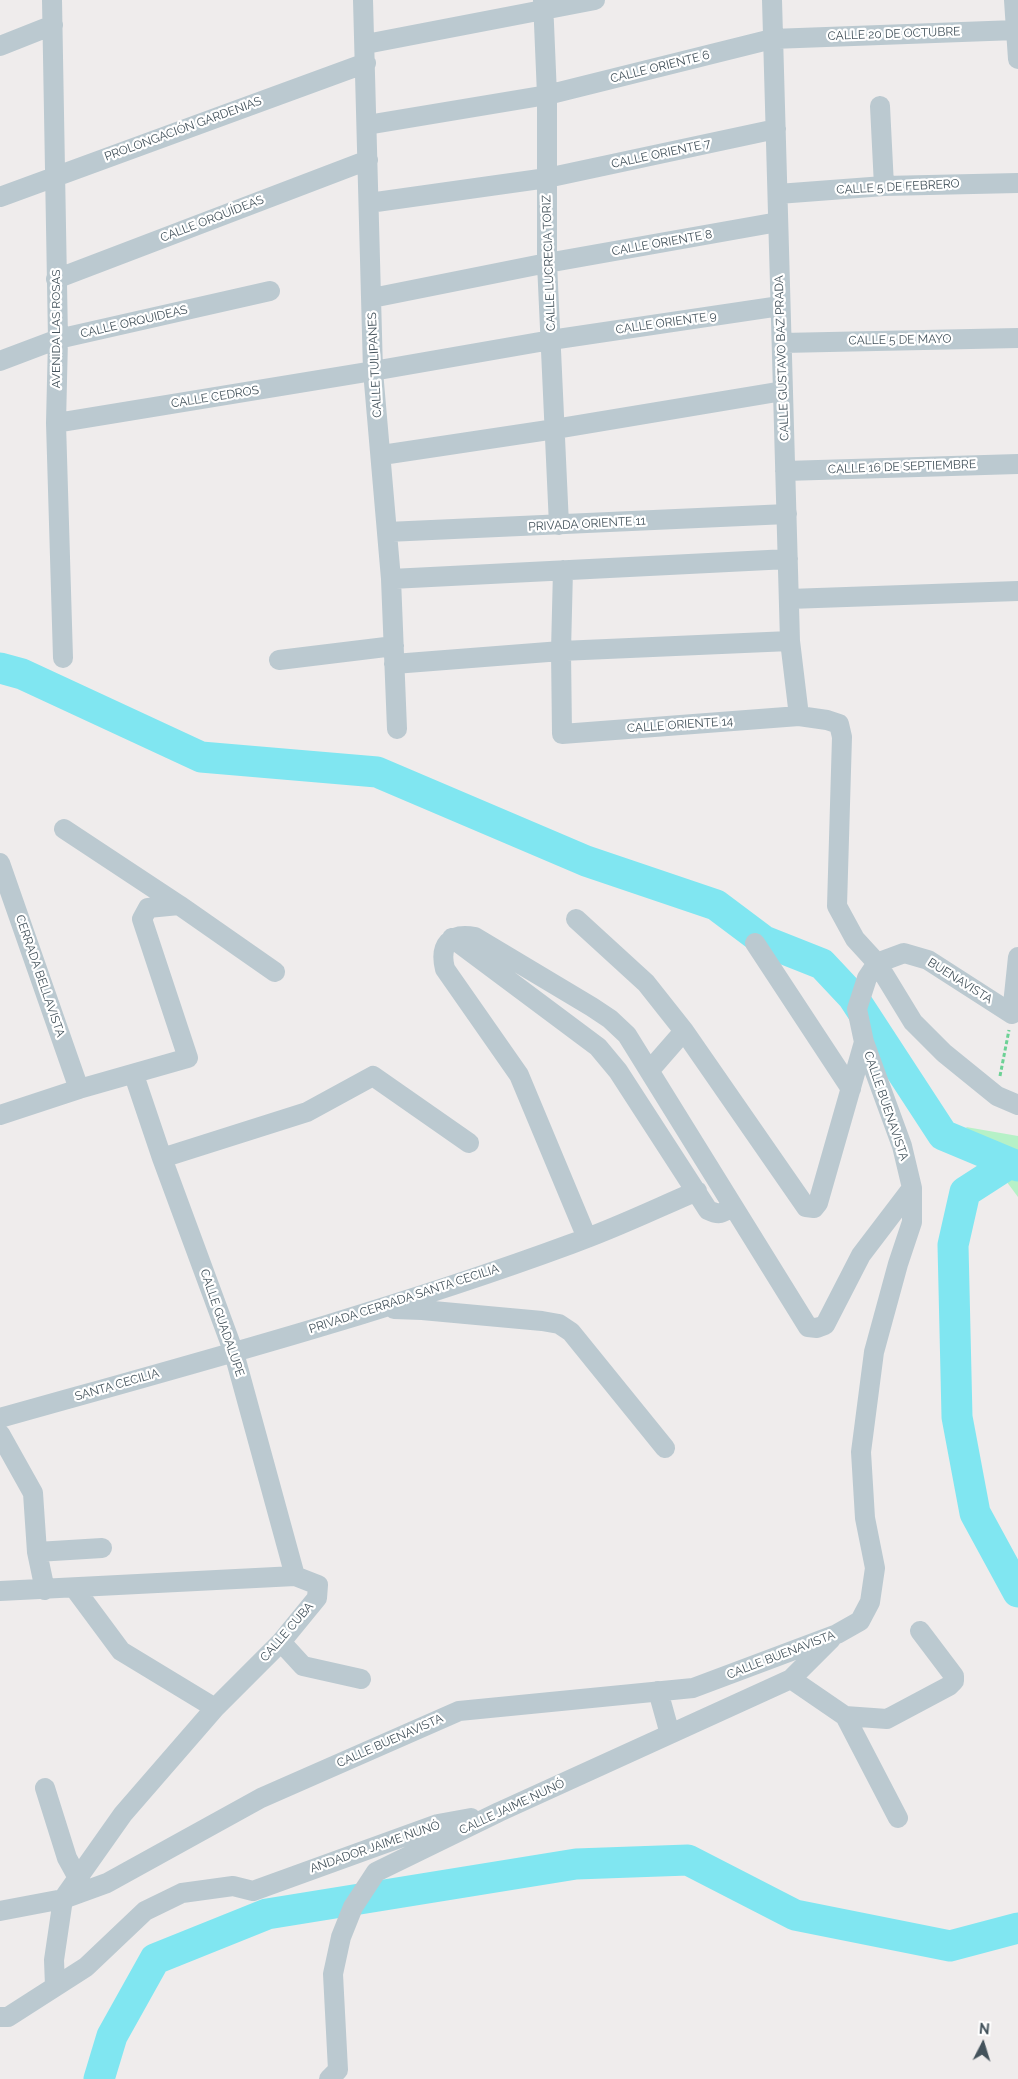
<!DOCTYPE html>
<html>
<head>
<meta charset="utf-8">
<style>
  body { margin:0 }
  #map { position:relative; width:1018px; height:2079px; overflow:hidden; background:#efecec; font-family:Raleway,sans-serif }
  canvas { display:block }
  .north { position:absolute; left:958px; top:2019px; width:50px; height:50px; -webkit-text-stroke:4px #fff; paint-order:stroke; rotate:5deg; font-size:14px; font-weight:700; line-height:20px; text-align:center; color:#43525b }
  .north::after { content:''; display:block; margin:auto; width:18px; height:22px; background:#43525b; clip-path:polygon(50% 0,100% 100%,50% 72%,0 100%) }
</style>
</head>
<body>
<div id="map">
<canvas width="1018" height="2079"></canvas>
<div class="north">N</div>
</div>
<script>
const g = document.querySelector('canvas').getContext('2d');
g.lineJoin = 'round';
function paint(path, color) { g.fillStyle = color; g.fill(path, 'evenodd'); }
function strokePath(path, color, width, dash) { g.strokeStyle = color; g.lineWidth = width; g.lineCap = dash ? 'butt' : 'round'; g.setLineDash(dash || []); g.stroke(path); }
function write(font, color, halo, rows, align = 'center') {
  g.font = font + ' Raleway,sans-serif'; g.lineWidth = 4.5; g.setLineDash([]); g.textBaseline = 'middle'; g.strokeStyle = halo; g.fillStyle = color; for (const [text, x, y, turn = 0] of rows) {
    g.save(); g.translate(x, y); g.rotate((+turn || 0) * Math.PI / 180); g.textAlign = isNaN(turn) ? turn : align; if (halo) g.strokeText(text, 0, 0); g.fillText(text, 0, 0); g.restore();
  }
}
paint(new Path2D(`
  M966,1127L1018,1136V1197Z`), '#b6f1c7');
strokePath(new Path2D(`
  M0,668L22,674L201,757L377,772L586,861L716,905L764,941L822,964L853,997L943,1135L1010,1163
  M1018,1166L1010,1163L965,1192L953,1245L957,1417L975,1513L1018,1592
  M99,2079L112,2036L155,1959L267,1914L576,1864L688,1860L795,1915L950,1946L1018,1928`), '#80e6f1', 31);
strokePath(new Path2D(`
  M1000,1076L1009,1030`), '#6cd195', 3, [4, 2.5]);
strokePath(new Path2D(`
  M52,0L58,339L56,423L63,658
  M363,0L373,371L391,579L397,729
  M543,0L547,95V263L559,525
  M772,0L790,641L799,716
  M1014,0L1018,59
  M366,44L595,0
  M0,46L53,25
  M880,106L884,186
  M367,125L547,95L772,39L1016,30
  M778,194L884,186L1018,183
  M0,197L366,63
  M369,203L547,178L776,129
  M56,279L368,160
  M372,298L547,263L778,222
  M782,343L1018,338
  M0,361L58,339L270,291
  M56,423L373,371L551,340L780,306
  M382,455L555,429L783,391
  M785,471L1018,464
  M387,532L787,514
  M563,570L561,651L562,734L799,716L827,720L839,724L842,737L837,906L855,939L877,963L913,1022L944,1053L997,1096L1018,1105
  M391,579L788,559
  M789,599L1018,591
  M279,660L394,646
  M394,664L561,651L790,641
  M64,829L179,905L275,972
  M0,863L79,1089
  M576,919L646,983L684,1031L806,1207L814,1208L818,1203L864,1042
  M452,938L598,1047L618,1071L708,1210C720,1216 723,1213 733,1206
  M755,943L851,1089
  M877,963L904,953L928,960L1012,1014L1018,957
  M650,1070L684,1031
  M134,1075L162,1158L234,1353L295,1576
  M0,1115L79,1089L188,1058L142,919L148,908L179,905
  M162,1158L307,1112L373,1076L469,1143
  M587,1238L519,1075L445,969C439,945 450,932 475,937L592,1007L610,1019L627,1035L808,1327L817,1328L825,1325L861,1255L912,1188
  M394,1309L422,1310L542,1321L559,1324L571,1332L665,1448
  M0,1418C192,1364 384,1313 571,1244C614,1229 655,1209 697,1191
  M0,1434L33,1493L37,1552L45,1590
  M37,1552L102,1548
  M75,1589L121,1651L215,1708
  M0,1591L295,1576L318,1585L317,1598L281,1642L215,1708L123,1814L63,1899L54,1960L55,1986
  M281,1642L303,1666L361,1679
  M791,1679L845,1716L887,1719L949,1686L954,1681V1676L920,1631
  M658,1691L670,1734
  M845,1716L898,1818
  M45,1788L67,1858L78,1878
  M0,1911L63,1899L107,1883L261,1798L459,1711L693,1688L837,1634L860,1621L870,1602L875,1568L865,1518L861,1452L874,1352L898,1264L912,1222V1188L902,1146L864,1042L857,1009L867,978L877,963
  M0,2017H8L86,1967L145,1911L182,1893L233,1886L253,1891L438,1824L471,1818
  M329,2079L338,2070L333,1974L341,1937L353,1907L376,1872L499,1812L791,1679L831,1639`), '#bbc9d0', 20);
write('12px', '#43525b', '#fff', [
  ["CALLE 20 DE OCTUBRE",894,34,-2],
  ["CALLE ORIENTE 6",660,67,-14],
  ["PROLONGACIÓN GARDENIAS",183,129,-20],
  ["CALLE ORIENTE 7",661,154,-12],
  ["CALLE 5 DE FEBRERO",898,187,-3],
  ["CALLE ORQUÍDEAS",212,219,-21],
  ["CALLE ORIENTE 8",662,243,-10],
  ["CALLE LUCRECIA TORIZ",549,263,-92],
  ["CALLE ORQUIDEAS",134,322,-13],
  ["CALLE ORIENTE 9",666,323,-8],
  ["AVENIDA LAS ROSAS",56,329,-90],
  ["CALLE 5 DE MAYO",900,340,-1],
  ["CALLE GUSTAVO BAZ PRADA",782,358,-92],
  ["CALLE TULIPANES",375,365,-93],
  ["CALLE CEDROS",215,397,-9],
  ["CALLE 16 DE SEPTIEMBRE",902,467,-2],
  ["PRIVADA ORIENTE 11",587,524,-3],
  ["CALLE ORIENTE 14",680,725,-4],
  ["CERRADA BELLAVISTA",40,976,71],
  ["BUENAVISTA",960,981,32],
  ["CALLE BUENAVISTA",886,1106,71],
  ["PRIVADA CERRADA SANTA CECILIA",404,1299,-18],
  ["CALLE GUADALUPE",222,1323,71],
  ["SANTA CECILIA",117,1385,-16],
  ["CALLE CUBA",287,1632,-49],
  ["CALLE BUENAVISTA",781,1655,-21],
  ["CALLE BUENAVISTA",390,1741,-24],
  ["CALLE JAIME NUNÓ",512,1807,-25],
  ["ANDADOR JAIME NUNÓ",375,1847,-19]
]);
</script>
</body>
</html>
